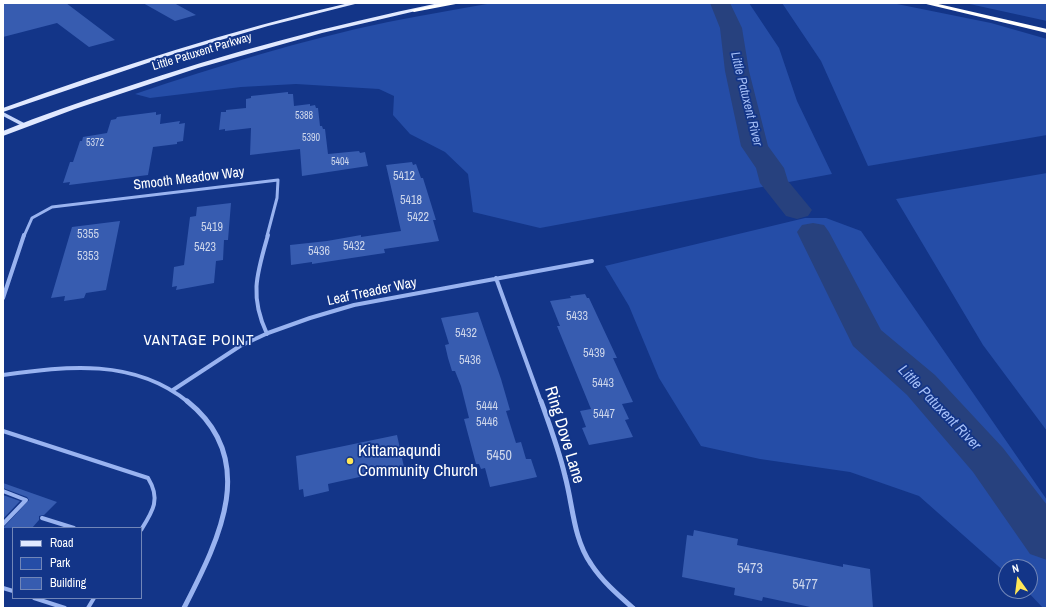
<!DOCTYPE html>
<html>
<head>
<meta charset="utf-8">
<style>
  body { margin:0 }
  #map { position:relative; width:1050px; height:611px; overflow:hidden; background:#133588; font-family:"Archivo Narrow",sans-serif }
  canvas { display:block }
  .frame { position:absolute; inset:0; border:4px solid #fff; pointer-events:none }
  .legend { position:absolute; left:12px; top:527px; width:130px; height:72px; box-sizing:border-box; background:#133588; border:1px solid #7186b8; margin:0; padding:5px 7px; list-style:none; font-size:12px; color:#fff }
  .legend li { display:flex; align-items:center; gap:8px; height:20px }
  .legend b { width:20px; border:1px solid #7186b8 }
  .north { position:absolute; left:998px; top:559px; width:40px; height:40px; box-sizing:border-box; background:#133588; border:1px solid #7186b8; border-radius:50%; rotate:346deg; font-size:11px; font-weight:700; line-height:16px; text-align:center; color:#fff }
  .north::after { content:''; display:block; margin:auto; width:14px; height:18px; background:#ffe757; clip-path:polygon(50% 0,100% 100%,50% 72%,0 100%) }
</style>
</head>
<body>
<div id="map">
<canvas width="1050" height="611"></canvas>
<div class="frame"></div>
<ul class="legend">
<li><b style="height:5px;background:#e1e9ff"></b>Road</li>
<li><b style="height:11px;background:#254da7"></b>Park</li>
<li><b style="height:11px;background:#375cb0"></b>Building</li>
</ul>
<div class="north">N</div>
</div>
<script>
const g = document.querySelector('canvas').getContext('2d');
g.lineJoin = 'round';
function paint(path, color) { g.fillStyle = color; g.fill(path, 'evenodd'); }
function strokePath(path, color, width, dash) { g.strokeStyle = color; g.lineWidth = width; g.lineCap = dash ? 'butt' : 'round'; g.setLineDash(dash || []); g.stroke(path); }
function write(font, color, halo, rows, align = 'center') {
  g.font = font + ' "Archivo Narrow",sans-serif'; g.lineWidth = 3.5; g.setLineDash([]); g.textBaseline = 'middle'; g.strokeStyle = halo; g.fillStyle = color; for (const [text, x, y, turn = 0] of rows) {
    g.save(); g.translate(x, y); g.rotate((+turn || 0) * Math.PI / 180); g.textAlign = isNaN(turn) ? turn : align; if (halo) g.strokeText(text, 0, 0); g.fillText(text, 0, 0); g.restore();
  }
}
paint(new Path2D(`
  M493,3H749L779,48L797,101L832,174L540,228L473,212L468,174L445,152L410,134L393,115L394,96L379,89L296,84L241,87L150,98L135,94C218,66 302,40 388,22C423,15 458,9 493,3Z
  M782,3H892L991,23L1047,39V135L868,166L821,61Z
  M965,3H1047V21Z
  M1047,173V431L983,345L896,199Z
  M805,218H826L861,231L1047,500V608H1043L1027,591H1030V567H1006V573L919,496L850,472L760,459L701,446L659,378L629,306L605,266Z`), '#254da7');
paint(new Path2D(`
  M710,3H730L742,28L749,71L768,146L784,168L788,181L812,210L808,216L797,219L786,216L760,183L756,168L741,146L725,71L720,28Z
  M813,223L824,225L829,232L881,330L935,375L1003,448L1047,505V560L1030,554L973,472L907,395L853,346L797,232L802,225Z`), '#27417e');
paint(new Path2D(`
  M3,3H66L115,40L89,47L57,23L3,37Z
  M143,3H174L196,15L175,21Z
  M288,92V94H293L294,106L310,104V106L315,105L316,108H318L320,126H322L323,129H325L328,154L359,151L360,153L365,152L368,166L302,176L300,149L250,155L251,128L225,131V129L219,130L221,112H226V110L246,108V99L251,98V96Z
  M156,112V115L161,114L160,124L180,121L179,124L185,123L183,141L177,142V144L153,147L148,175L69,185L70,182L63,183L70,162H73L80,141H82L83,137L107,133L111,120L116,119L117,117Z
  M412,162L413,165L416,164L421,178H423L436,220H433L439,241L384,249L385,253L378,254L312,264V262L291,265L290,245L327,241L361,235V237L401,231L386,165Z
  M231,203L228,240H224L223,260L216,261L214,283L176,290L177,286L172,287L174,267L184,265L190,217L196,216L197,207Z
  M120,221L106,290L86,293L84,298L64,301L65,296L51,298L72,227Z
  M585,294L587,298H589L617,358H613L633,402L622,404L629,419L625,420L633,437L589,445L582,428L586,427L580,411L591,409L557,326H560L550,301L571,298L570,296Z
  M478,312L501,379L510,410L506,411L516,443L521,442L526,459H531L537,477L490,487L485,468L481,469L479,464H476L464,419L469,418L461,386L455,371H452L448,358L445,345L449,344L441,318Z
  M397,435L404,467L328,484L329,491L304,497L303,489L299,490L296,456Z
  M3,483L57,502L44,515L39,516V520L32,528H3L29,500L27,497L3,488Z
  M3,495L20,501L3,519Z
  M694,530L738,539L737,545L843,567V564L870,569L873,608H815L763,597L762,601L734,595L735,588L682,577L687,535L693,536Z`), '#375cb0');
strokePath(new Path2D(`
  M3,431L148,478C161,499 153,511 141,530
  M3,491L26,500L3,524
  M42,518L74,528
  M3,588L13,591
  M34,598L65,608
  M88,608L94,598`), '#99b3f0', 4);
strokePath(new Path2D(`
  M24,236L32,218L52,207L278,180L277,198L267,236`), '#99b3f0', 3);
strokePath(new Path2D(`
  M496,278L541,402
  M3,298L24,235
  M267,334C249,296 257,273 268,235
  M3,375C67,366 134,358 188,402
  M173,390L240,346L268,333L310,318L354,305L592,261`), '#99b3f0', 4);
strokePath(new Path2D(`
  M541,401C550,426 559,450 565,476C573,505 573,538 591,564C602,581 617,594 633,608
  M184,608C218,541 261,460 187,401`), '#99b3f0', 5);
paint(new Path2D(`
  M3,112L26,124L27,125L24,127L22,126L3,116Z`), '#c6d6fb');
paint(new Path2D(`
  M349,3H359L268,26L180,52L3,112V108C117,67 231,30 349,3Z
  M439,3H450L322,33L198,68L75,109L3,136V131C42,115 82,101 123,88C226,53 332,25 439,3Z`), '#e1e9ff');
paint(new Path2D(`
  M445,3H461L414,12L411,10Z
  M922,3H934L1047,29V33Z`), '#fff');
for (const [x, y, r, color] of [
  [350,461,4,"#ffe757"]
]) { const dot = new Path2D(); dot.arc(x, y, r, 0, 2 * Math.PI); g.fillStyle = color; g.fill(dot); strokePath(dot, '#133588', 1.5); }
write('10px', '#cdd6eb', null, [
  ["5388",304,116],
  ["5390",311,138],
  ["5372",95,143],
  ["5404",340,162]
]);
write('12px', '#fff', '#133588', [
  ["Little Patuxent Parkway",202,52,-17]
]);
write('12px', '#cdd6eb', null, [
  ["5412",404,177],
  ["5418",411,201],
  ["5422",418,218],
  ["5419",212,228],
  ["5355",88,235],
  ["5432",354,247],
  ["5423",205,248],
  ["5436",319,252],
  ["5353",88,257],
  ["5433",577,317],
  ["5432",466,334],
  ["5439",594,354],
  ["5436",470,361],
  ["5443",603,384],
  ["5444",487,407],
  ["5447",604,415],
  ["5446",487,423]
]);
write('italic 13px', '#a4bef7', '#133588', [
  ["Little Patuxent River",746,99,76]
]);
write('14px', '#fff', '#133588', [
  ["Smooth Meadow Way",189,179,-7],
  ["Leaf Treader Way",372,292,-12]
]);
write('14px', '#cdd6eb', null, [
  ["5450",499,456],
  ["5473",750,569],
  ["5477",805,585]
]);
g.letterSpacing = '1px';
write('15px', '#fff', '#133588', [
  ["VANTAGE POINT",199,341]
]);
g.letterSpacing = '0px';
write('italic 15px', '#a4bef7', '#133588', [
  ["Little Patuxent River",939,408,46]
]);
write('17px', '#fff', '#133588', [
  ["Ring Dove Lane",564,435,73]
]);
write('17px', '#fff', '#133588', [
  ["Kittamaqundi",358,451],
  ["Community Church",358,471]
], 'left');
</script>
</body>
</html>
